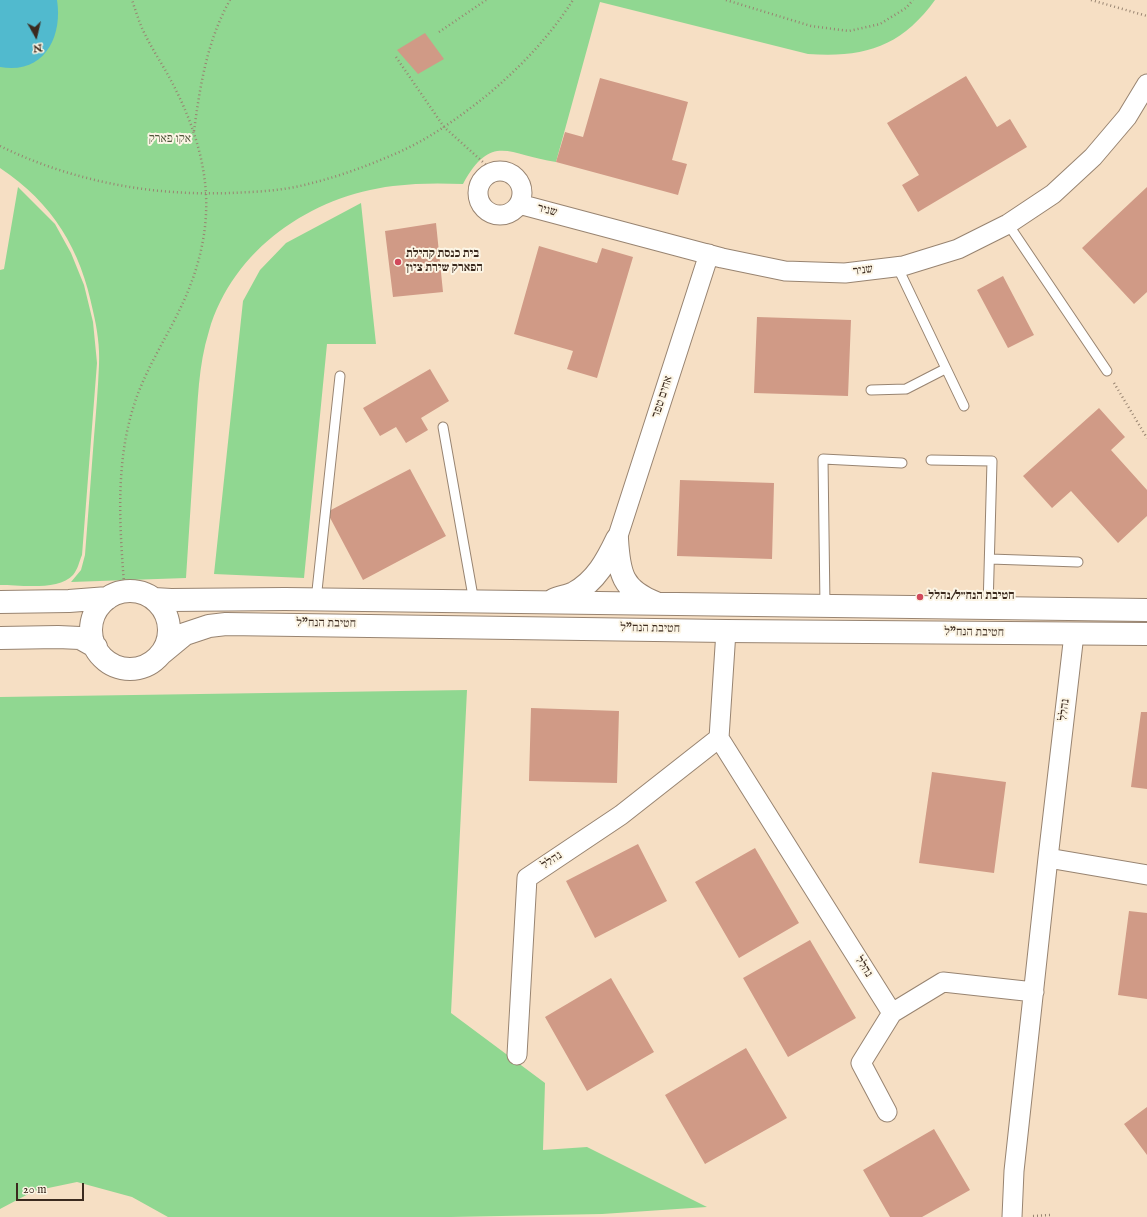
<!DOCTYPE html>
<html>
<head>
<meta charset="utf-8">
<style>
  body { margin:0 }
  #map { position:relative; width:1147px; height:1217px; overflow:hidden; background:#f6dfc4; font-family:"IM FELL English",serif }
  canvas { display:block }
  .north { position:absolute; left:16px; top:16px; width:40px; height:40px; -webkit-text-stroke:3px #fcf5e5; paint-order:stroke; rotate:172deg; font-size:11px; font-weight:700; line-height:16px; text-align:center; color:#3b2a1e }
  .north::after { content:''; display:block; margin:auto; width:14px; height:18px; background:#3b2a1e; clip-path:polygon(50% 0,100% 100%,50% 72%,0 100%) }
  .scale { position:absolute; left:16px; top:1183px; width:68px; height:18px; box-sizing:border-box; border:2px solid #3b2a1e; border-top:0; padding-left:5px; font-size:12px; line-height:14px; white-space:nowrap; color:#3b2a1e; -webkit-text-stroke:3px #fcf5e5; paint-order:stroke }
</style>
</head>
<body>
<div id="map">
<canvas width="1147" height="1217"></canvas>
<div class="north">N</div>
<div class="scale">20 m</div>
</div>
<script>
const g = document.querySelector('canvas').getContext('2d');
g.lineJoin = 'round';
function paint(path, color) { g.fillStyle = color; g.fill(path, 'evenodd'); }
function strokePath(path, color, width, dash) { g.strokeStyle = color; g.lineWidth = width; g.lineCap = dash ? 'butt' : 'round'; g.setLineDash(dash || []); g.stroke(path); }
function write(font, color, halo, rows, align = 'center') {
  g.font = font + ' "IM FELL English","Frank Ruhl Libre",serif'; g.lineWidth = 4; g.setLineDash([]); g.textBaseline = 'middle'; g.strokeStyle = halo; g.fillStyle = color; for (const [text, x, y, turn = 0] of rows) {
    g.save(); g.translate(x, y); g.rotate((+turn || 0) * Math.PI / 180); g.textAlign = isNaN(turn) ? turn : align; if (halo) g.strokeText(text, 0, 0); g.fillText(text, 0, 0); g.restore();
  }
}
paint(new Path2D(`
  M0,0H935C901,47 864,58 808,54L600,2L556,162C510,156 492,131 463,184C440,183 417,183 393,186C311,196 233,249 209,331C198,366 198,402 195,439C192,485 189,531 186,578L71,582L81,570L85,555C88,516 91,477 94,437C96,413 98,389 99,365C100,347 97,328 93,311C81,250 53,203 0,168Z
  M18,187L55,224L71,253L84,285L93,322L97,363L82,555C79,562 78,569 73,575C59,591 20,585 0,585V270L4,269Z
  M361,203L376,344H327L304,578L214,574L243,301L260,270L286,243Z
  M467,690L451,1013L545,1083L543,1150L587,1147L707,1207L602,1214L451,1217H168L132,1197L77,1182L34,1191L0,1209V697Z`), '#90d791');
paint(new Path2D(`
  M0,0H57C63,38 43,75 0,67Z`), '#51bace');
paint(new Path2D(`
  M425,33L444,59L418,74L397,50Z
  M966,76L997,127L1010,119L1027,147L918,212L902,185L919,175L887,123Z
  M600,78L688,102L672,160L687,164L678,195L556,162L565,132L583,137Z
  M1147,187V292L1134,304L1082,248Z
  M436,223L443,292L393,297L385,231Z
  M539,246L597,263L602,248L633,257L597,378L567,369L573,351L514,334Z
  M1003,276L1034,335L1008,348L977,290Z
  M757,317L851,320L848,396L754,393Z
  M430,369L449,401L421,418L428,430L406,443L396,427L380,436L363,408Z
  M1099,408L1125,437L1111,450L1147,490V516L1118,543L1071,491L1052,508L1023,476Z
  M410,469L446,536L363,580L327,512Z
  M680,480L774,483L772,559L677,556Z
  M531,708L619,711L617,783L529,781Z
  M1141,712H1147V789L1131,787Z
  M932,772L1006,782L994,873L919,863Z
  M638,844L667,901L595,938L566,881Z
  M755,848L799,923L739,958L695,882Z
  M1129,911L1147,913V999L1118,995Z
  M810,940L856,1018L788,1057L743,978Z
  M611,978L654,1052L587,1091L545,1017Z
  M746,1048L787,1118L705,1164L665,1095Z
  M1147,1107V1155L1124,1124Z
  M934,1129L970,1190L922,1217H890L863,1170Z`), '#d09a86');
const lane = new Path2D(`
  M1008,224L1107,371
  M897,266L964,406
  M871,390L906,389L945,369
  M443,427L474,602
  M931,460L992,461L988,608
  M990,559L1078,562
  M316,600L340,376
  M825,606L823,459L902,463`);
const street = new Path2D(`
  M478 193a22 22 0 1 1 44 0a22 22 0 1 1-44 0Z
  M519,204L722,258L785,271L845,273L903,266L958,249L1008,224L1053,194L1093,157L1127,117L1147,84
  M617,539L709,254
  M726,631L719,738L892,1013
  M1048,858L1147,875
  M517,1055L527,878L621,815L719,738
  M887,1112L861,1063L892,1013L943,982L1034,992
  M1012,1217L1014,1171L1048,858L1074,634`);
const secondary = new Path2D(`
  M617,539C619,573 622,590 656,603
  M91 630a39 39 0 1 1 78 0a39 39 0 1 1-78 0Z
  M154,599L171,600L285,599L1147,610
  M553,600C560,597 568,596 574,593C596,581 607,560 617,539
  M0,602L69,601L108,598
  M0,638L58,637L80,638L96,647
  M162,653L185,634L209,626L226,624L726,631L1147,634`);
strokePath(lane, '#988471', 11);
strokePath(street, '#988471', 21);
strokePath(secondary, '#988471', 24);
strokePath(new Path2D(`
  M726,0L811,26L849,31L880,24L906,8L913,0
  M1091,0L1147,16
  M439,32L486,0
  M396,57L444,127L494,172
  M194,131C200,86 207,41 230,0
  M0,146C71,181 151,196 230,193C254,192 280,191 304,185C334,178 362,168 390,156C425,142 457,119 486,96C520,68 550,36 573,0
  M1114,383L1147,438
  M124,583C119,519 115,452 139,391C150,363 166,338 179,311C197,275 208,235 206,195C204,153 188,111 168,75C159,59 149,44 141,26C138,18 135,9 132,0
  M1033,1216L1050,1215L1051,1217`), '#988471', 2.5, [1, 3]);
strokePath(lane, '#fff', 9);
strokePath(street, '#fff', 19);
strokePath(secondary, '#fff', 22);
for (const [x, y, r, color] of [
  [398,262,4,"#d1495b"],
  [920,597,4,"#d1495b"]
]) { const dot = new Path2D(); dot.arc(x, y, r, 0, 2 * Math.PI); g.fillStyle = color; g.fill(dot); strokePath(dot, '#fcf5e5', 1.5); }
write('12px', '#50553b', '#fcf5e5', [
  ["אקו פארק",170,140]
]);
write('12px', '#3b2a1e', '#fcf5e5', [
  ["שניר",547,211,15],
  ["שניר",863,271,-8],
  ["אחים טפר",663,397,-72],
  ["חטיבת הנח\"ל",326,624,1],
  ["חטיבת הנח\"ל",650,629,1],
  ["חטיבת הנח\"ל",974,633,1],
  ["נהלל",1065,710,-84],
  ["נהלל",552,861,-34],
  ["נהלל",863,967,58]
]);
write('bold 12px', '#3b2a1e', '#fcf5e5', [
  ["בית כנסת קהילת",406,255],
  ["הפארק שירת ציון",406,269],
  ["חטיבת הנח״ל/נהלל",928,597]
], 'left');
</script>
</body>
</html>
